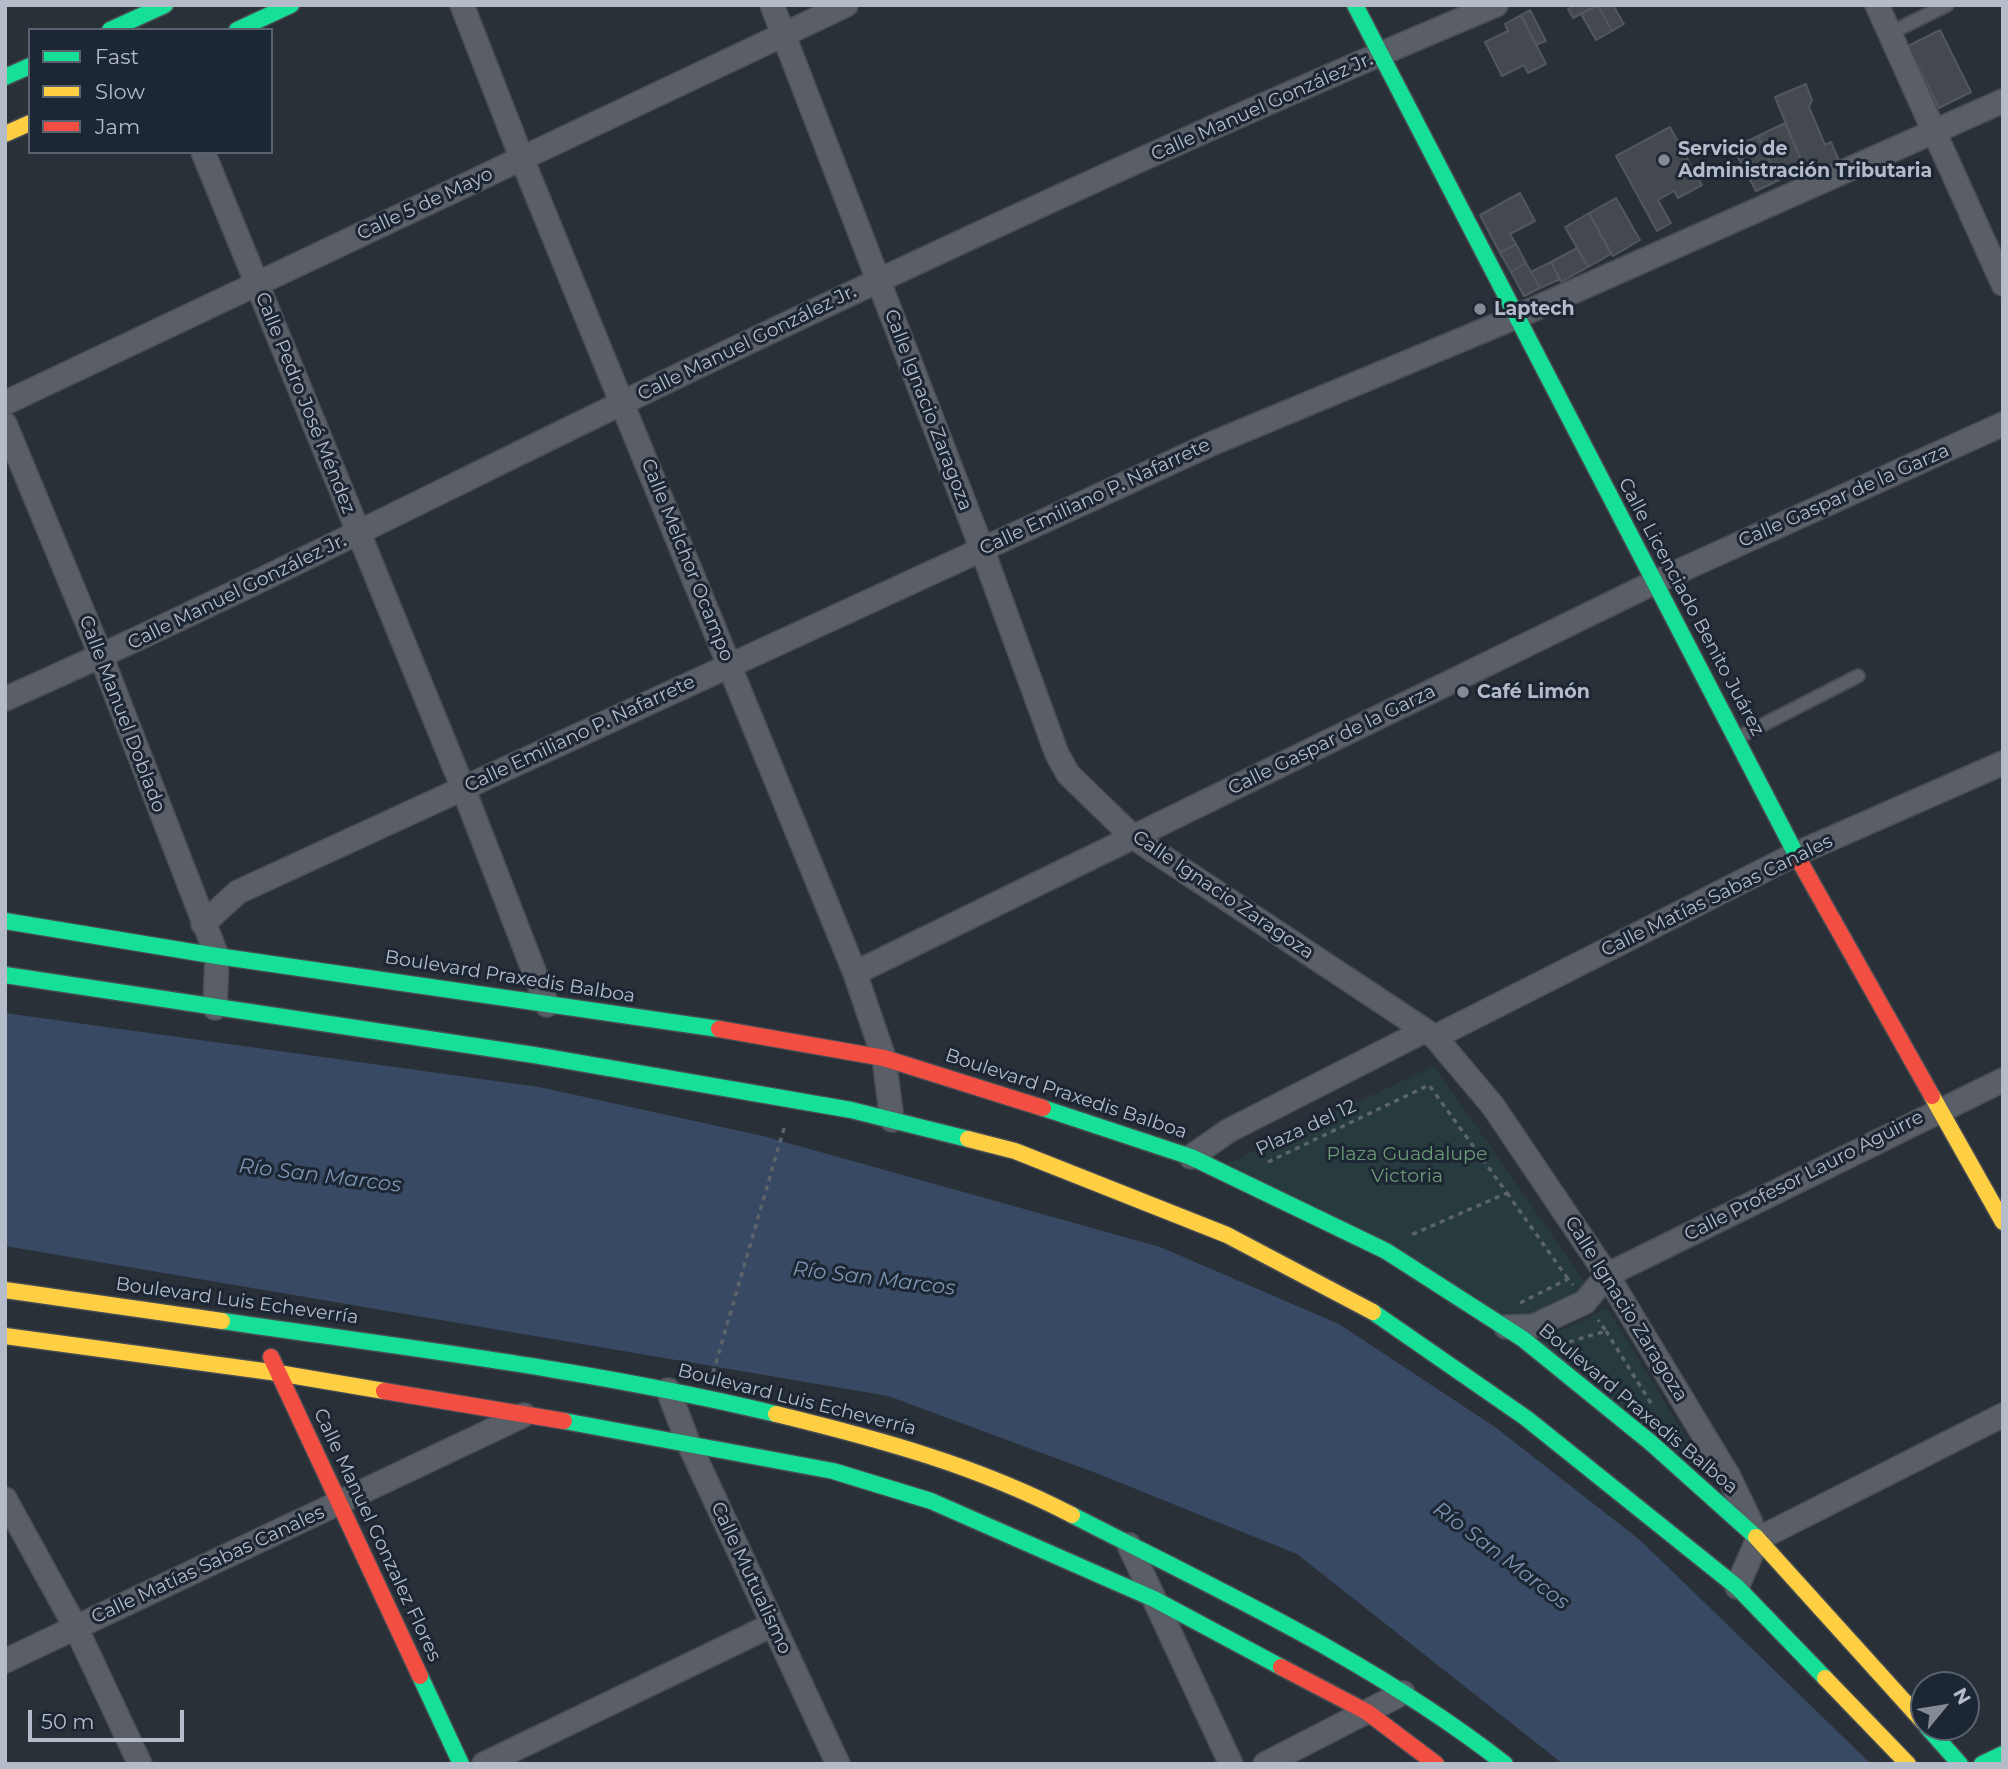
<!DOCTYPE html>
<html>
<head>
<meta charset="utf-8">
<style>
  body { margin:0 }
  #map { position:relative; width:2008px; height:1769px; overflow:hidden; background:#2a3038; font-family:Montserrat,sans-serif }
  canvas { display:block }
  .frame { position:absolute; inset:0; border:7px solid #b4bcc9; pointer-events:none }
  .legend { position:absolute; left:28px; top:28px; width:245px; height:126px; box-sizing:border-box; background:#1d2633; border:2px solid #59626f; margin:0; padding:9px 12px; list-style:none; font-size:21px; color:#b4bcc9 }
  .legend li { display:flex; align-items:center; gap:14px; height:35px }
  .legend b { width:35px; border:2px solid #59626f }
  .north { position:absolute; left:1910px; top:1671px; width:70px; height:70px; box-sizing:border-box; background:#1d2633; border:2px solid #59626f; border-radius:50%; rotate:60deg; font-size:19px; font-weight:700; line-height:28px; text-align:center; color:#b4bcc9 }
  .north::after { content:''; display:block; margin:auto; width:24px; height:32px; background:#848b96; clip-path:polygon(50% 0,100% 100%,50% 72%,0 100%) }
  .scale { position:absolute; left:28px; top:1710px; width:156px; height:32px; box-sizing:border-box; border:4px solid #b4bcc9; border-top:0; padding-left:9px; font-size:21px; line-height:24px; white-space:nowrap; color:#b4bcc9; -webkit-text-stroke:5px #1d2633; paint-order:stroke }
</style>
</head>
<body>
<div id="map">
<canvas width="2008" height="1769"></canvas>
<div class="frame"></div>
<ul class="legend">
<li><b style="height:9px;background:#16e098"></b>Fast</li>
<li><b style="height:9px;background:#ffcf43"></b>Slow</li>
<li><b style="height:9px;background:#f24e42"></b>Jam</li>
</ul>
<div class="north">N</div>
<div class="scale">50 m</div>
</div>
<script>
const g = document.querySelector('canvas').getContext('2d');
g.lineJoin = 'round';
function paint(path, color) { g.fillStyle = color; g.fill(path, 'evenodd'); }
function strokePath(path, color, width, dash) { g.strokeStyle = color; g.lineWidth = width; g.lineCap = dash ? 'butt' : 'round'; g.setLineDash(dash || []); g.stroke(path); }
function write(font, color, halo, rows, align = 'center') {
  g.font = font + ' Montserrat,sans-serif'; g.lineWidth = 6; g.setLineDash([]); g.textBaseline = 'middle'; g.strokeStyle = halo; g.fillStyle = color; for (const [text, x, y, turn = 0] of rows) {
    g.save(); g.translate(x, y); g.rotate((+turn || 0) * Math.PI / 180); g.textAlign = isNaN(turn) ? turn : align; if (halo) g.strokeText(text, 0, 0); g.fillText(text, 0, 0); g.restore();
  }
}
paint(new Path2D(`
  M1434,1066L1587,1285L1542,1312L1506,1319L1228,1163Z
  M1607,1308L1713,1481L1531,1345Z`), '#273a3e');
paint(new Path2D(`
  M5,1013L539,1087L763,1136L1160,1247L1339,1324L1495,1427L1640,1540L1871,1764H1563L1297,1554L1096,1473L888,1396L5,1246Z`), '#384963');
const building = new Path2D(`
  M1575,5H1597L1573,18L1568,9Z
  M1598,5H1613L1624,24L1612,31Z
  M1598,5L1612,31L1596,40L1581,14Z
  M1530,10L1546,41L1536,45L1521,15Z
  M1521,15L1546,64L1528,73L1524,65L1502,76L1485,42L1508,31L1505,24Z
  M1940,30L1971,92L1939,108L1908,46Z
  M1806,84L1812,100L1809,107L1825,145L1831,142L1840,163L1808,177L1775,97Z
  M1785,123L1804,167L1779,180L1758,136Z
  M1670,127L1702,185L1678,198L1674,191L1658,200L1671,223L1657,231L1616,156Z
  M1758,136L1779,180L1756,191L1733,148Z
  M1520,193L1535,221L1510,234L1516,244L1500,253L1480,215Z
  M1616,198L1640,240L1613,256L1589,213Z
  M1589,213L1611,254L1588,267L1565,227Z
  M1516,244L1526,263L1511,272L1500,253Z
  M1577,248L1588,267L1561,282L1551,262Z
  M1551,262L1560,279L1540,288L1531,272Z
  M1526,263L1540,288L1524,296L1511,272Z`);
paint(building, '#444950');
strokePath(building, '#52575f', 2);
const lane = new Path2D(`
  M1890,33L1947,5
  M1737,738L1858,676`);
const street = new Path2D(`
  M462,5L522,159L855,973L884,1058L892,1120
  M772,5L982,549L1057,754L1068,774L1133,837L1435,1037L1493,1106L1607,1275L1729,1477L1751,1523
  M1877,5L2003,284
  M203,152L463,788L547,1005
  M5,403L846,5
  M5,424L101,656L217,956L215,1008
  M5,699C215,606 418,502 624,402C911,263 1202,128 1496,5
  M203,924L238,892L1211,444L1516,317L2003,101
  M855,973L1653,583L2003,424
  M1435,1037L1796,854L2003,763
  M1191,1157L1228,1131L1424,1031
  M1506,1327L1534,1326L1585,1302L1607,1275L2003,1080
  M668,1390L688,1442L838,1764
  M5,1499L76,1628L140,1764
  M1758,1539L2003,1415
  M1129,1545L1231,1764
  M1737,1587L1758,1539
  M5,1661L524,1415
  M484,1764L772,1625
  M1265,1764L1403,1693`);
const fast = new Path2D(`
  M1355,5L1799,860
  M110,30L165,5
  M237,30L291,5
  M5,77L30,66
  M5,921L217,956L719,1029
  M5,975L534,1055L851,1110L968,1139
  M1043,1108L1191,1157L1386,1251L1523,1339L1650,1442L1756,1537
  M1373,1312L1526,1418L1737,1587L1825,1678
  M222,1321C407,1348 594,1370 776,1414
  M564,1421L833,1471L931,1501L1154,1599L1281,1667
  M1072,1515C1220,1591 1373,1661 1505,1764
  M420,1676L461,1764
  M1927,1727L1960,1764
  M1982,1764L2003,1754`);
const slow = new Path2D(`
  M5,134L30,123
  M1932,1096L2003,1222
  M968,1139L1015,1151L1227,1235L1373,1312
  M5,1290L222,1321
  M5,1336L278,1373L384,1391
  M776,1414C879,1439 978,1466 1072,1515
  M1756,1537L1924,1723
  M1825,1678L1908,1764`);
const jam = new Path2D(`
  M1799,860L1932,1096
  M719,1029L884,1058L1043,1108
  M271,1357L420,1676
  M384,1391L564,1421
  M1281,1667L1367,1712L1436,1764`);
strokePath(lane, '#484c53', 16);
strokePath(street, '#484c53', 26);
strokePath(fast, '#484c53', 19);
strokePath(slow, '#484c53', 19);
strokePath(jam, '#484c53', 19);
strokePath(new Path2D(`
  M1268,1162L1429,1085L1507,1193L1411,1235
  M1507,1193L1568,1279
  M1520,1303L1568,1279L1573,1285
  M1606,1331L1652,1405
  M1569,1342L1606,1331L1598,1320
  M713,1373L785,1125`), '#5d636a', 3.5, [5, 5]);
strokePath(lane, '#5a5e66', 12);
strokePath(street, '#5a5e66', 23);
strokePath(fast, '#16e098', 16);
strokePath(slow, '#ffcf43', 16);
strokePath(jam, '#f24e42', 16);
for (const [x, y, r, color] of [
  [1664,160,7,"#848b96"],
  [1480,309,7,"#848b96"],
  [1463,692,7,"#848b96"]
]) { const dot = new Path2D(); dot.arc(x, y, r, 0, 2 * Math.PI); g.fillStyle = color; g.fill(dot); strokePath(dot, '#1d2633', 2.5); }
write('19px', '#b4bcc9', '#1d2633', [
  ["Calle Manuel González Jr.",1262,107,-24],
  ["Calle 5 de Mayo",425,204,-25],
  ["Calle Manuel González Jr.",747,343,-26],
  ["Calle Pedro José Méndez",305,403,68],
  ["Calle Ignacio Zaragoza",928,410,69],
  ["Calle Gaspar de la Garza",1844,496,-24],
  ["Calle Emiliano P. Nafarrete",1095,497,-25],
  ["Calle Melchor Ocampo",687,560,68],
  ["Calle Manuel González Jr.",237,592,-26],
  ["Calle Licenciado Benito Juárez",1691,607,62],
  ["Calle Manuel Doblado",122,714,69],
  ["Calle Emiliano P. Nafarrete",580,734,-25],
  ["Calle Gaspar de la Garza",1332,740,-26],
  ["Calle Ignacio Zaragoza",1223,895,34],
  ["Calle Matías Sabas Canales",1717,896,-26],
  ["Boulevard Praxedis Balboa",510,977,9],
  ["Boulevard Praxedis Balboa",1066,1094,18],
  ["Plaza del 12",1306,1128,-25],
  ["Calle Profesor Lauro Aguirre",1804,1176,-27],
  ["Boulevard Luis Echeverría",237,1301,8],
  ["Calle Ignacio Zaragoza",1626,1309,58],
  ["Boulevard Luis Echeverría",797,1400,14],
  ["Boulevard Praxedis Balboa",1638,1409,40],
  ["Calle Manuel Gonzalez Flores",377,1535,65],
  ["Calle Matías Sabas Canales",208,1565,-25],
  ["Calle Mutualismo",751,1578,65]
]);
write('bold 19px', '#b4bcc9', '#1d2633', [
  ["Servicio de",1678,149],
  ["Administración Tributaria",1678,171],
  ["Laptech",1494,309],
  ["Café Limón",1477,692]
], 'left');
write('19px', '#6b9a76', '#1d2633', [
  ["Plaza Guadalupe",1407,1154],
  ["Victoria",1407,1176]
]);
write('italic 21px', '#7c92b1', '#1d2633', [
  ["Río San Marcos",320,1176,7],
  ["Río San Marcos",874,1279,7],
  ["Río San Marcos",1501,1556,37]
]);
</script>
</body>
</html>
